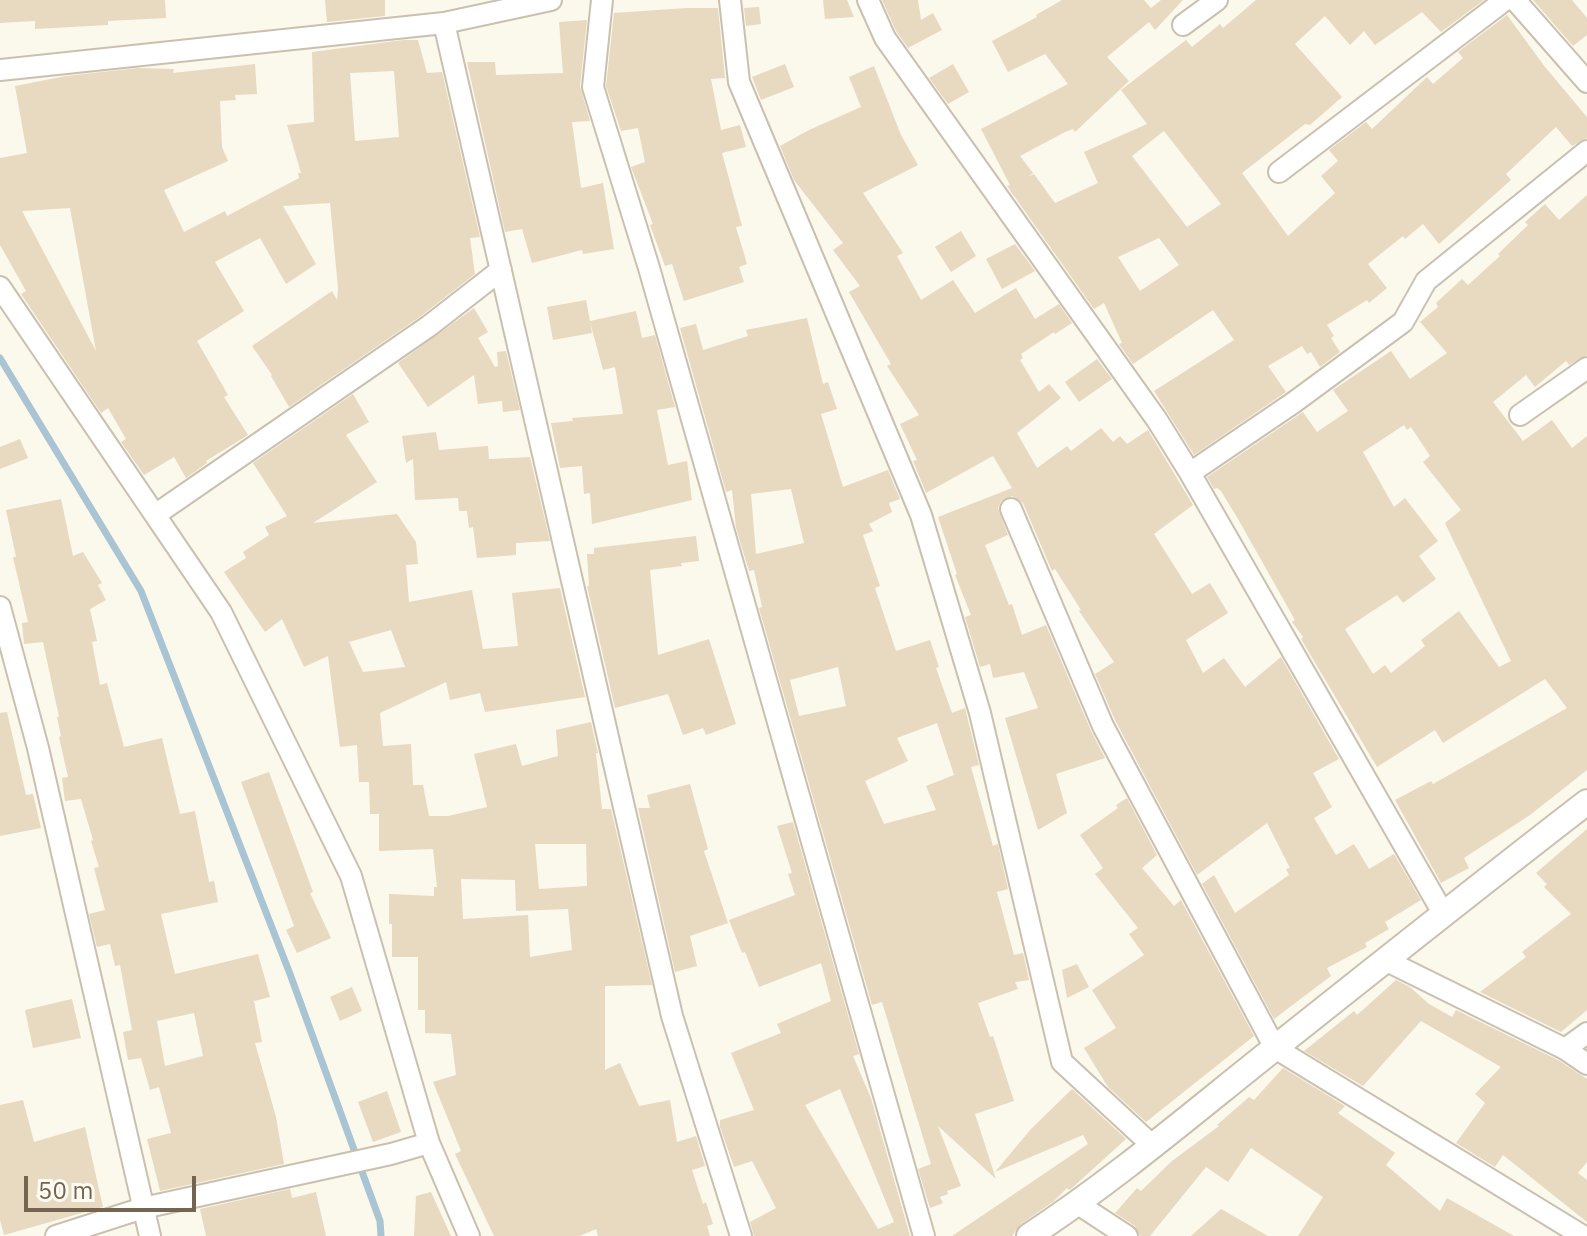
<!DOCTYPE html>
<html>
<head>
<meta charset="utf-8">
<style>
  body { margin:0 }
  #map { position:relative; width:1587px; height:1236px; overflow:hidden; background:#fbf8ec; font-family:"IBM Plex Sans",sans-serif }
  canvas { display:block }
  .scale { position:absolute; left:24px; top:1176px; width:172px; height:36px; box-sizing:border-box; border:4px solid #746551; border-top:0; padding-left:10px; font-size:24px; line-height:28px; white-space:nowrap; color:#746551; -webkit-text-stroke:6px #fdfbf2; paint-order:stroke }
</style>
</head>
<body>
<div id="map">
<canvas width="1587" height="1236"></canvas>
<div class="scale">50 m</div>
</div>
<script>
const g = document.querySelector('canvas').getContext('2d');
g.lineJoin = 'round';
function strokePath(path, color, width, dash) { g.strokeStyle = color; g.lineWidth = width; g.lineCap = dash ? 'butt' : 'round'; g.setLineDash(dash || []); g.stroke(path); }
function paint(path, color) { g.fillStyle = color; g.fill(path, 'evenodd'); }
strokePath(new Path2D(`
  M0,358L141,591L290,974L380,1221L381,1236`), '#a9c4d3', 7);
paint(new Path2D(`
  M0,0H165L166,18L108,21V25L35,29V21L0,23Z
  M325,0H385V16L327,22Z
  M823,0H847L854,17L825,19Z
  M882,0H918L921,20L933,13L942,30L908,48L896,31Z
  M1062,0H1144L1151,8L1161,0H1183L1155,30L1149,22L1107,57L1129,81L1075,132L1073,129L1065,132L1020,156L1033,173L1028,177L1034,174L1055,203L1098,183L1084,152L1147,124L1121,90L1186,40L1192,47L1220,24L1223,28L1256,0H1484L1441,32L1422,12L1375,45L1364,31L1350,45L1325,16L1295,44L1342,97L1310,125L1305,124L1242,173L1288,236L1335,193L1321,176L1338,161L1329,150L1366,122L1372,129L1427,77L1433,84L1463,58L1458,52L1507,15L1545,67L1587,117V138L1572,146L1556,127L1506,174L1511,180L1439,244L1423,224L1405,239L1403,236L1368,264L1387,288L1369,303L1367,300L1327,325L1334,336L1331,338L1340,352L1320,367L1311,352L1307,354L1302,346L1268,366L1286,392L1194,455L1154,391L1234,340L1213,310L1133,364L1119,344L1122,343L1104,303L1094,309L1007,186L1010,185L981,129L1068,84L1045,54L1008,72L992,41L1037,17L1036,15ZM1164,131L1221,204L1187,227L1132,156ZM1159,238L1179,265L1140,291L1118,257Z
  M1533,0H1572L1587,18V35L1573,46Z
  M759,7L761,24L746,26L744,8Z
  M687,8H718L725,78L711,79L721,130L740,125L746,147L722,153L742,226L736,227L747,264L739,267L744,282L684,301L672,264L665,266L650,225L653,224L631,167L645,162L638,128L621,131L606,86L614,13Z
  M587,20L580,86L590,121L572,122L581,188L603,183L614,249L583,254L582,250L532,263L522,229L505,232L467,62H495L496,75L563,73L559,22Z
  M403,40H418L427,73L442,72L480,237L470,238L475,274L421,316L289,407L271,376L272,375L252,346L332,291L337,300L338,288L330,203L283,206L316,264L286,284L260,238L215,262L244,311L197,341L228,395L224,397L248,435L206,461L207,463L186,478L174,457L144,475L121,442L126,439L108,408L101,413L21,294L26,291L0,245V158L27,153L15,86L66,76L138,68L174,69L173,73L255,64L257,94L235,95L236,100L220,101L222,147L228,161L164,190L184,232L225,211L227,216L299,178L298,173H301L287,125L314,122L312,52ZM394,71L399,137L355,141L350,73ZM70,208L96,351L22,211Z
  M785,64L794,87L761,100L752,77Z
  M953,64L969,92L948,104L929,78Z
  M874,66L901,135L918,165L863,193L903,253L897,256L921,300L953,280L975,313L1016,288L1035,319L1059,304L1072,323L1055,334L1054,332L1021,354L1023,358L1020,360L1039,392L1049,384L1061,398L1017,433L1037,468L1067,446L1071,451L1101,428L1113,442L1120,436L1127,444L1148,430L1193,505L1154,534L1192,594L1210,583L1228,613L1186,640L1203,673L1224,658L1245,687L1281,657L1339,759L1313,773L1332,807L1314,818L1336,855L1354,844L1369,869L1394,854L1421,900L1385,922L1389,929L1365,943L1367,947L1327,968L1331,976L1274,1019L1202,884L1214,875L1235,913L1289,875L1286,869L1290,868L1267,823L1197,875L1115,720L1095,674L1114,662L1079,611L1081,610L1055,569L1052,571L1023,503L1012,496L1001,501L998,508L1008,535L985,545L1009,605L1012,604L1022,635L1046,625L1091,731L1105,758L1056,774L1067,813L1038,830L1005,718L1038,708L1024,672L993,678L990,664L980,667L965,617L971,615L955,575L957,574L938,517L1012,488L993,456L926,493L913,461L917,460L900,424L919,415L887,366L891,364L849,292L860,286L833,250L843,243L794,180L780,146L809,130L861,107L849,77Z
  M1587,195V355L1569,365L1566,361L1535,387L1526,375L1493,402L1523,441L1552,420L1572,448L1587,436V770L1530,815L1464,858L1469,868L1441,883L1395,800L1431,781L1433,784L1567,708L1545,679L1443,743L1435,730L1377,767L1301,639L1303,637L1292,622L1295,620L1238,519L1221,491L1217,488L1214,489L1207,477L1303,412L1317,432L1348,411L1333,390L1391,351L1410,379L1447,353L1420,322L1438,307L1436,303L1462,279L1468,285L1500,256L1498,254L1528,225L1525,222L1545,204L1559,220ZM1404,425L1407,430L1411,427L1430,456L1423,462L1461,510L1445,523L1511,661L1499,667L1459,611L1421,640L1425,646L1391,673L1385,665L1373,674L1345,629L1397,595L1403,603L1436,579L1419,556L1438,541L1405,498L1394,507L1363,452Z
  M961,231L976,256L951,272L935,247Z
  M1015,244L1035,271L1002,289L986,259Z
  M586,300L590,321L636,311L642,338L655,335L675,407L657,410L668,465L687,461L692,500L592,524L590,493L584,494L582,466L560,468L551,423L573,421L572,418L623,414L615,367L603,370L590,322L592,333L553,340L547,307Z
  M474,308L488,332L478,338L495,367L498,366L497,352L506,351L520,410L503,412L502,401L478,404L474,375L428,407L398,363Z
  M807,318L823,384L828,382L837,409L821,414L843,487L888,470L900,499L889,503L892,512L869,524L873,531L863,535L880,586L875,588L896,651L930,640L939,667L936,668L952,713L965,708L979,765L971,767L993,846L998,844L1008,889L997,892L1014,955L1023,953L1029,980L1015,982L1018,989L978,1003L990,1037L993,1036L1014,1101L975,1114L996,1179L938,1126L961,1186L947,1191L948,1194L940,1197L943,1203L930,1208L918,1169L931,1164L882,1002L872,1005L759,608L762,607L754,570L749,571L736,528L732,490L726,492L680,328L696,324L703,350L748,336L746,330ZM791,489L804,543L756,554L751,494ZM838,667L846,706L799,716L790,680ZM937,723L954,775L926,786L936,810L884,824L865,781L908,761L897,738Z
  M1097,359L1112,379L1079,402L1065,382Z
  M353,394L369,422L346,435L377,482L313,523L397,514L416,542L418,564L406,565L409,602L472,590L483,649L518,646L512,593L560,588L585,697L485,712L480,693L450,700L446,682L380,713L383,746L411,744L413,785H423L429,816H448L487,807L474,754L516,744L522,766L558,756L556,730L591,722L598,753H596L602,809H611L652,985L605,986V1070L620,1063L639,1106L670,1100L677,1142L696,1136L705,1166L692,1170L703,1204L706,1202L713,1224L707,1226L710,1236H598L596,1229L580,1236H494L455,1154L461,1151L433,1082L456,1075L451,1034L425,1033V1010H418V957H392V924H389V894L434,896V887H437L433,849L379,851V814H370L369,782H359L357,745L340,747L328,656L304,667L282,619L265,632L224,572L246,558L243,552L269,535L265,527L287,516L253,463ZM391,630L405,667L363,672L349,642ZM535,844H586L587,886L539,889ZM461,879L515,880L516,911L568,909L572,950L530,957L528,915L463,919Z
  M436,432L439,450L488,446L489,459L530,457L550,541L516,543V555L477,558L473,527L469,528L467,511H459L458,498L415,500L413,459L406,463L402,436Z
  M20,439L28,458L0,469V447Z
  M61,499L73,556L83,552L102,583L98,585L106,600L90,609L97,641L92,642L100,685L107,683L124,747L162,738L180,814L195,811L209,882L214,881L218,902L161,914L175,974L258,954L270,997L254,1001L262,1042L255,1043L276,1117L284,1164L160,1191L147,1139L171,1133L159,1087L150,1090L141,1058L128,1060L123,1032L132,1030L120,965L115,966L110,944L97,947L89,914L105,910L94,868L99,867L91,841L93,840L81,799L65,801L62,778L68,777L59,737L61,736L57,717H59L43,642L24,644L22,623L28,622L13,557H16L6,510ZM194,1013L203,1056L165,1066L157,1021Z
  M696,536L699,561L681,563L682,566L650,570L658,655L709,639L736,724L706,735L703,728L683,735L668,694L615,708L587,586H589L587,554H594V548Z
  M7,712L26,795L33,794L41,828L0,836V713Z
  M269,772L313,892L310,893L331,938L297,953L286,930L294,926L241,782Z
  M690,784L708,849L704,851L728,923L690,936L697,966L675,972L638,808H650L647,795Z
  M1127,798L1157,855L1142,868L1174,906L1181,900L1254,1036L1146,1122L1108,1087L1084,1048L1116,1028L1092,990L1144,955L1129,934L1138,928L1095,874L1103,868L1080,835L1118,808L1116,805Z
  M793,822L859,1054L853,1056L871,1098L910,1236H754L750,1222L776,1208L752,1161L734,1167L720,1127V1120L754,1110L731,1053L781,1033L777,1024L831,1001L821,963L759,987L745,952L742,953L729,920L795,895L788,874L792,873L777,826ZM840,1089L894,1222L878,1229L805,1105Z
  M1587,829V1010L1561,1032L1480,992L1526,957L1522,952L1571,914L1544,887L1547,884L1536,873Z
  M1077,964L1089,987L1067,998L1062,970Z
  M1396,980L1410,987L1429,1004L1452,1017L1456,1010L1558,1060L1587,1079V1162L1578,1173L1587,1180V1222L1503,1155L1495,1167L1456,1143L1485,1103L1475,1094L1501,1067L1421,1021L1363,1086L1304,1051L1354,1011L1357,1015Z
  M352,987L362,1011L340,1021L330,997Z
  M72,999L81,1038L33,1048L25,1010Z
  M1283,1068L1345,1106L1338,1113L1395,1153L1386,1165L1440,1211L1447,1198L1514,1236H1298L1323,1197L1251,1148L1228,1182L1206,1167L1150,1236H1140L1135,1226L1115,1213L1137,1188L1141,1191L1172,1161L1219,1126L1217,1125L1249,1097L1254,1100Z
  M1072,1089L1126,1139L1072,1188L1069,1190L1067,1188L1054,1201L1021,1224L1012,1236H952L1088,1144L1083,1135L995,1172L1031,1129Z
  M387,1091L401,1132L373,1142L358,1102Z
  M23,1100L34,1142L85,1127L103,1207L4,1235L0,1220V1105Z
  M290,1189L292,1198L316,1192L326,1236H206L200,1209Z
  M431,1192L451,1236H414L416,1196Z
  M1221,1209L1268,1236H1191Z`), '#e8d9c1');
const minor = new Path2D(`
  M602,0L593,87L649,268L924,1236
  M730,0L739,82L921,515L980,713L1062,1062L1154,1147
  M868,0L885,38L1157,420L1190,473L1443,913
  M1515,0L1587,82
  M444,23L672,1016L741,1236
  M1183,25L1217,0
  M0,70L444,23L551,0
  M1279,172L1505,0
  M0,287L221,612L351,876L429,1143L469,1236
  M1520,415L1587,368
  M1190,473L1293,403L1403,322L1426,281L1587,151
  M1011,509L1103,726L1275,1048L1583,1236
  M155,515L429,326L501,270
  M0,607L38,748L150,1236
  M1387,961L1565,1049L1587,1064
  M1565,1049L1587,1033
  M1078,1204L1127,1236
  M56,1236L143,1208L391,1154L429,1143`);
const tertiary = new Path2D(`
  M1029,1236C1116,1179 1194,1112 1276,1047C1379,965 1482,883 1587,802`);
strokePath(minor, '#cac0af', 24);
strokePath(tertiary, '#cac0af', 28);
strokePath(minor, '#fff', 20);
strokePath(tertiary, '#fff', 24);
</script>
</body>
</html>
